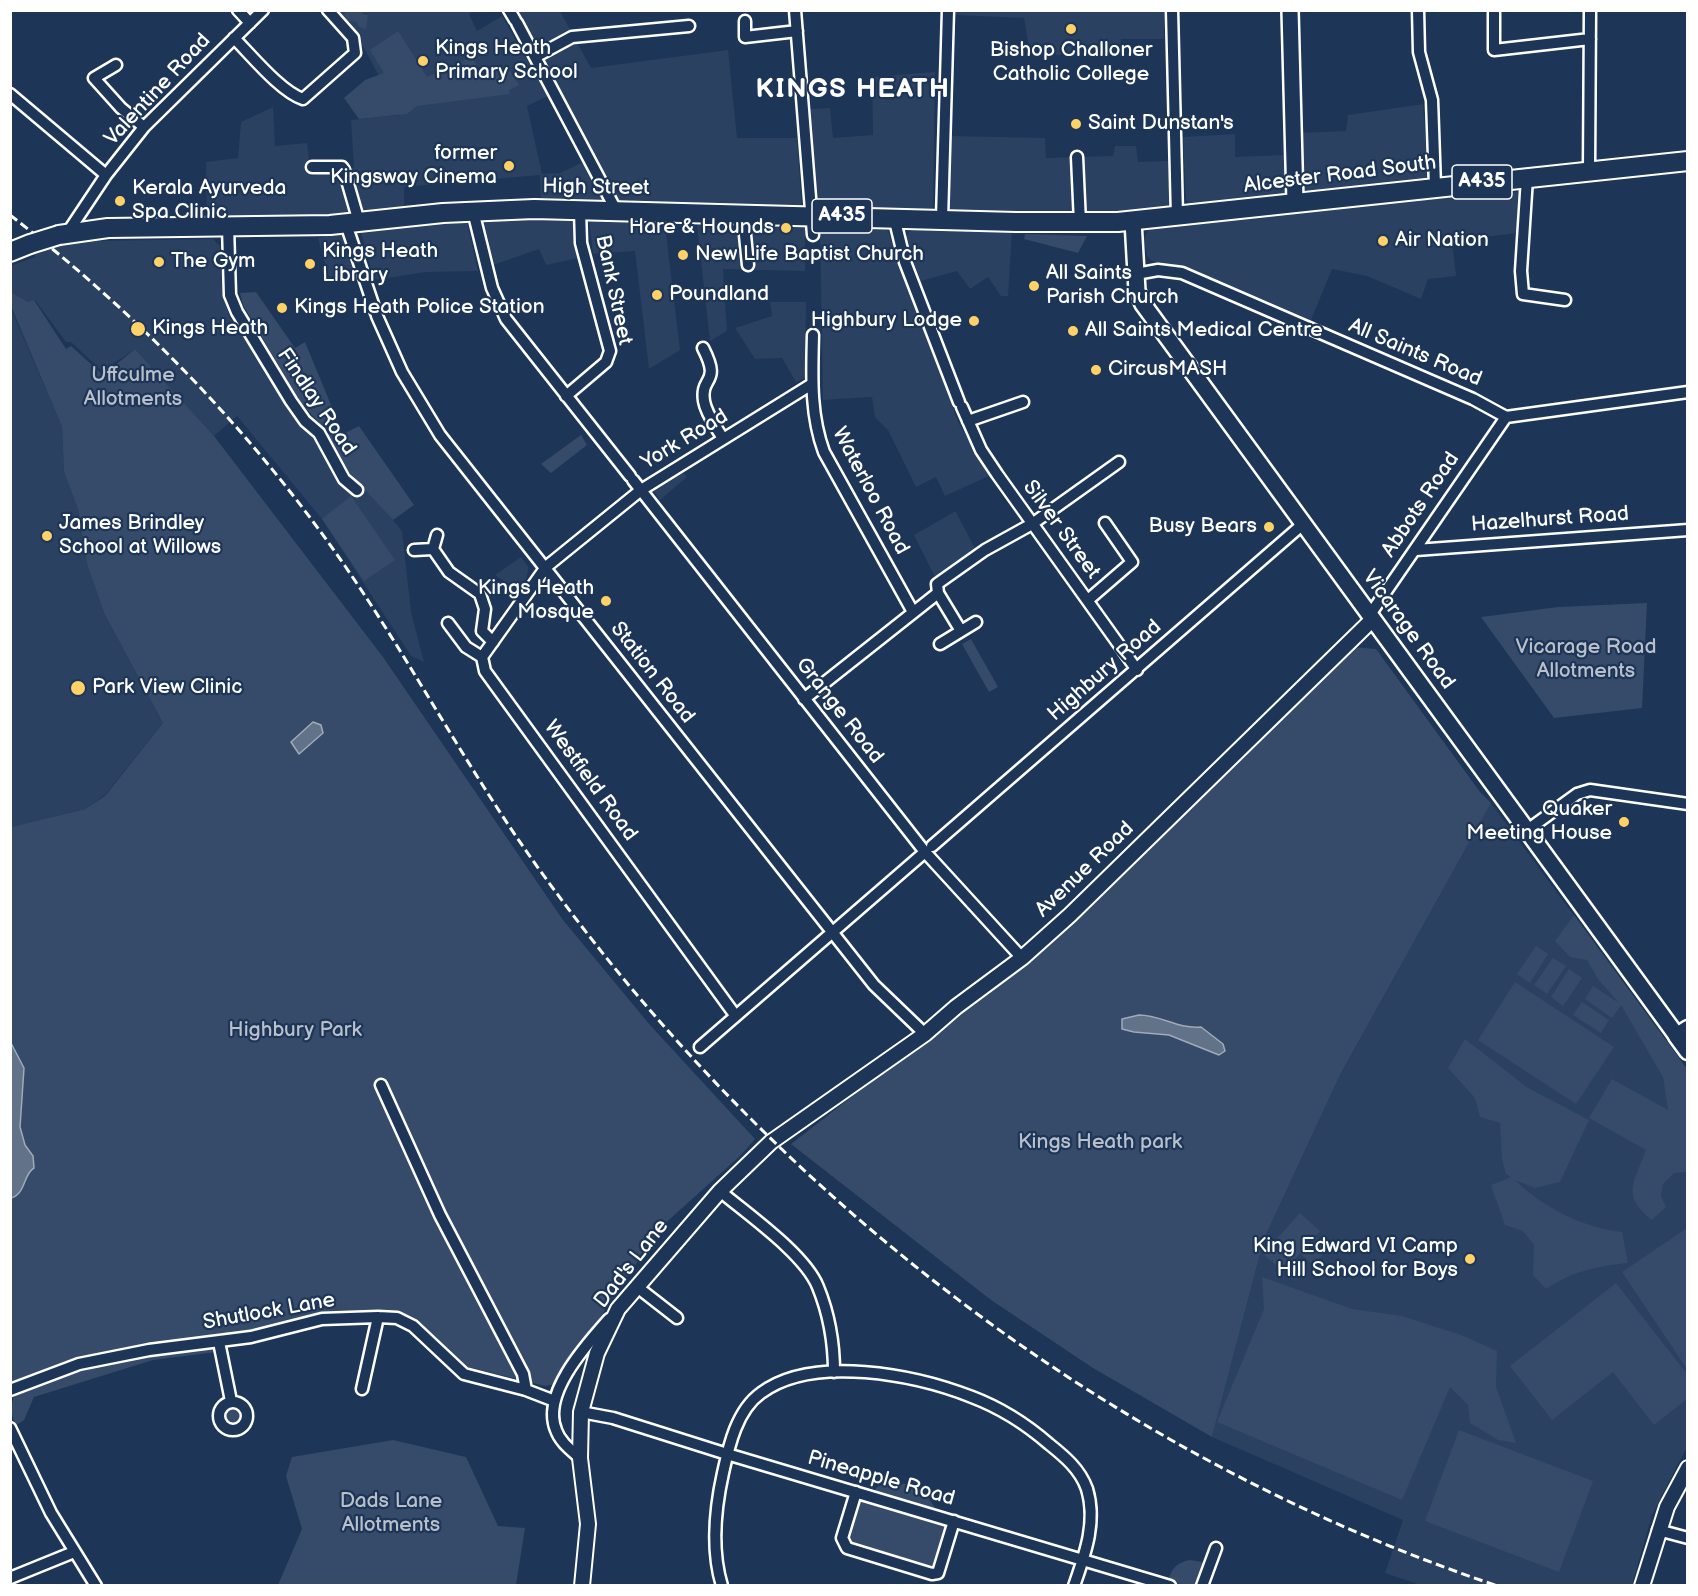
<!DOCTYPE html>
<html>
<head>
<meta charset="utf-8">
<style>
  body { margin:0 }
  #map { position:relative; width:1698px; height:1596px; overflow:hidden; background:#1d3557; font-family:"Balsamiq Sans",sans-serif }
  canvas { display:block }
  .frame { position:absolute; inset:0; border:12px solid #fff; pointer-events:none }
</style>
</head>
<body>
<div id="map">
<canvas width="1698" height="1596"></canvas>
<div class="frame"></div>
</div>
<script>
const g = document.querySelector('canvas').getContext('2d');
g.lineJoin = 'round';
function paint(path, color) { g.fillStyle = color; g.fill(path, 'evenodd'); }
function strokePath(path, color, width, dash) { g.strokeStyle = color; g.lineWidth = width; g.lineCap = dash ? 'butt' : 'round'; g.setLineDash(dash || []); g.stroke(path); }
function write(font, color, halo, rows, align = 'center') {
  g.font = font + ' "Balsamiq Sans",sans-serif'; g.lineWidth = 4.5; g.setLineDash([]); g.textBaseline = 'middle'; g.strokeStyle = halo; g.fillStyle = color; for (const [text, x, y, turn = 0] of rows) {
    g.save(); g.translate(x, y); g.rotate((+turn || 0) * Math.PI / 180); g.textAlign = isNaN(turn) ? turn : align; if (halo) g.strokeText(text, 0, 0); g.fillText(text, 0, 0); g.restore();
  }
}
paint(new Path2D(`
  M333,11H473L469,14L477,31L502,16L548,96L527,106L542,174L560,173L585,161L605,198L603,203H541L540,175L404,187V209L319,216L207,218L206,162L238,158L241,122L273,107L275,146L307,143L311,176L354,168L351,120L400,115L364,48Z
  M517,11H560L591,68L728,50L737,138H797L802,210L617,203L598,162Z
  M956,11H1164V39H1121L1120,53L1055,55L1029,47L1024,18L956,15Z
  M935,72L933,213L816,210L810,109L830,108L833,138L873,135L872,77Z
  M1423,104L1428,176L1424,180L1307,191L1303,187L1300,133L1346,131L1348,115Z
  M1235,134V157L1286,155V197L1192,207L1186,200L1183,137Z
  M951,136L1045,138L1046,158L1113,156L1115,146H1136L1138,162L1168,161L1171,201L1164,210L1087,215L949,214Z
  M1518,192L1517,233L1452,241L1456,276L1428,279L1421,299L1367,276L1332,269L1311,320L1186,267L1152,261L1147,256L1144,239L1148,230L1364,204Z
  M511,218L573,219L574,248L578,258L546,265L539,249L493,265L483,225L486,222Z
  M589,219L665,225L680,350L649,369L635,251L593,254Z
  M467,222L478,271L426,272L374,280L360,229Z
  M697,225H805V271L723,269L727,331L710,341Z
  M825,225H880L888,231L958,422L989,476L945,496L936,477L916,487L888,430L875,417L872,397L823,400L820,227Z
  M916,228L1012,231L1008,296H1001L988,277L970,289L957,271L921,281L904,240L909,232Z
  M96,229V241L213,239L220,246L222,286L229,316L348,490L354,493L363,485L402,531L411,612L424,662L411,656L322,519L237,416L214,436L135,349L102,371L71,342H66L35,300L28,302L11,292L10,266L35,257L34,243Z
  M342,233L353,269L329,278L318,238Z
  M770,302H806L805,378L796,382L782,358L755,359L735,328L772,316Z
  M10,306L62,427L64,472L78,509L87,564L104,613L163,723L105,795L85,809L11,827Z
  M683,473L687,477L660,500L653,490Z
  M954,512H956L976,550L935,577L914,535Z
  M521,557L529,568L526,579L517,590L495,575Z
  M1491,803L1687,1069V1447L1652,1515L1632,1585L1423,1586L1385,1573L1403,1520L1212,1437L1264,1239L1340,1075Z`), '#2a4161');
paint(new Path2D(`
  M346,11H362L363,14L368,15L366,29L359,27L357,22L343,20Z
  M398,31L427,77L472,57L483,77L506,65L519,85L509,90L510,94L417,106L407,114L359,119L344,98L365,80L384,73L370,50Z
  M1025,234L1087,236L1078,253L1024,239Z
  M11,292L28,302L34,300L66,349L71,346L103,375L135,349L214,436L383,657L563,920L650,1025L755,1139L740,1156L661,1227L555,1384L545,1386L460,1365L439,1342L411,1320L384,1312L364,1310L218,1337L146,1345L80,1361L11,1384V827L85,809L105,796L163,723L104,613L87,564L78,509L64,472L62,427L11,306Z
  M256,292L295,348L305,342L343,434L359,426L414,505L393,520L346,469L324,428L300,402L243,305L240,293Z
  M581,435L587,445L551,473L541,464Z
  M351,496L395,560L364,581L322,519Z
  M1647,603L1642,708L1554,718L1481,617L1558,607Z
  M971,639L998,687L989,692L962,644Z
  M1352,647L1376,649L1480,792L1491,803L1340,1075L1264,1239L1212,1437L1093,1368L991,1300L791,1144L1057,937L1245,757Z
  M1574,915L1687,1069V1172L1674,1173L1663,1184L1661,1196L1666,1207L1652,1220C1620,1195 1635,1181 1646,1150L1589,1118L1612,1079L1668,1110L1663,1077L1621,1005L1612,1018L1585,999L1593,986L1619,1003L1598,979L1587,960L1570,957L1555,941Z
  M1536,946L1548,954L1530,983L1517,974Z
  M1553,958L1566,966L1547,994L1534,985Z
  M1569,969L1582,978L1563,1006L1551,997Z
  M1515,982L1614,1047L1576,1104L1478,1040Z
  M1582,1002L1609,1020L1601,1033L1573,1015Z
  M1465,1039L1528,1088L1589,1120L1560,1182L1535,1188L1515,1180C1542,1207 1584,1228 1622,1232L1628,1263C1597,1266 1571,1272 1546,1289L1533,1275L1534,1245L1523,1231L1505,1225L1491,1185L1511,1177L1506,1174L1502,1159L1500,1123L1480,1117L1475,1098L1448,1068Z
  M1300,1213L1320,1231L1315,1236L1329,1248L1313,1265L1300,1253L1284,1272L1263,1254Z
  M1687,1228V1369L1622,1272Z
  M1262,1277L1352,1309L1402,1316L1461,1335L1497,1351L1496,1387L1516,1443L1498,1440L1470,1423L1468,1405L1450,1387L1402,1500L1217,1422L1264,1309Z
  M1616,1283L1687,1374V1399L1654,1425L1613,1372L1552,1420L1510,1366Z
  M216,1347V1352L153,1360L34,1397L24,1420L15,1426L11,1409L14,1394C83,1367 143,1355 216,1347Z
  M224 1416a9 9 0 1 1 18 0a9 9 0 1 1-18 0Z
  M1459,1430L1593,1481L1559,1572L1425,1521Z
  M393,1440L466,1457L498,1526L525,1528L516,1585H278L302,1529L286,1476L292,1457Z
  M885,1483C920,1483 922,1486 940,1516L875,1495L876,1488Z
  M857,1495L952,1523L936,1572L848,1547L844,1537Z
  M1190,1560L1208,1563L1199,1585L1167,1583C1172,1569 1175,1563 1190,1560Z`), '#364b69');
const water = new Path2D(`
  M313,722L321,725L323,733L299,754L291,742Z
  M1139,1015C1161,1015 1177,1029 1201,1027L1223,1044L1225,1051L1219,1055L1169,1035L1134,1032L1122,1029V1019Z
  M11,1028V1043L24,1068L20,1127L25,1145L33,1156L34,1168C23,1174 26,1194 11,1198Z`);
paint(water, '#617289');
strokePath(water, '#a0aab8', 1.5);
const minor = new Path2D(`
  M238,10L250,23
  M509,10L515,20
  M795,10L813,235
  M1172,10L1177,217
  M1418,10L1419,52L1432,100L1435,186
  M1494,13V50L1590,39
  M745,21V37L797,31
  M517,23L617,212
  M234,38C251,55 281,92 303,99L355,53L353,38L328,10
  M535,57L572,37L689,26
  M116,65L94,78L121,108L144,127
  M10,94L106,175
  M1077,157L1080,223
  M312,167H342L344,170L359,222
  M1589,171L1590,10
  M1527,178L1521,271L1523,294L1565,300
  M473,211L492,288L506,319L630,476
  M743,215L748,265
  M894,217L905,262L959,402
  M942,219L948,10
  M346,224L376,313
  M228,226L230,295L237,312L291,401L305,421L319,433L344,479L357,490
  M68,232L106,175L144,127L263,10
  M1136,274L1158,270L1182,273L1473,399L1506,417
  M377,316L402,372L440,435L874,985L925,1034
  M813,335C812,376 810,414 824,452L913,612
  M703,348C722,385 700,375 704,401C706,414 717,428 723,439
  M566,396L606,362L610,351L581,243L580,210
  M962,407L981,450L997,474L1137,670
  M968,421L1023,402
  M633,480L925,852L1022,958
  M433,549L449,572L480,594L485,609L482,631L493,642
  M414,550L433,549L437,535
  M1416,550L1688,530
  M1088,600L1132,562L1105,523
  M1369,616L1506,417L1688,392
  M448,623L466,647L482,657
  M961,631L938,593L937,584L985,550L1032,524L1119,462
  M940,644L976,622
  M804,699L938,593
  M1526,831L1577,794L1590,790L1688,804
  M932,846L1303,524
  M735,1015L485,671L482,657L546,567L641,490L812,384
  M700,1047L925,852
  M381,1085L440,1215L523,1374L526,1390
  M720,1191C747,1214 805,1254 818,1287C829,1314 834,1343 834,1372
  M636,1286L677,1318
  M219,1342L231,1401
  M362,1389L378,1317
  M10,1390L79,1364L149,1350L251,1337L322,1319L378,1317L397,1318L413,1326L464,1374L526,1390L552,1400
  M219 1416a14 14 0 1 1 28 0a14 14 0 1 1-28 0Z
  M581,1412L613,1418L727,1454L1170,1586
  M10,1428L51,1513L96,1586
  M580,1458C571,1450 560,1442 556,1430C541,1394 586,1345 609,1319
  M856,1492L842,1538L847,1548L932,1574L938,1573L954,1521
  M1658,1530L1688,1538
  M10,1578L74,1552
  M722,1586C711,1550 715,1509 723,1473C729,1445 737,1410 761,1393C813,1354 916,1375 972,1397C1001,1408 1026,1424 1049,1444C1064,1456 1080,1469 1087,1489C1097,1522 1085,1554 1074,1586
  M1202,1586L1216,1548`);
const tertiary = new Path2D(`
  M582,1586L588,1524L580,1458L581,1412L597,1353L618,1309L720,1191L771,1142L925,1034L956,1007L1022,958L1070,915L1372,620
  M1642,1586L1667,1507L1688,1468`);
const secondary = new Path2D(`
  M1290,10L1295,202
  M1133,221L1137,291L1143,304L1677,1036`);
const primary = new Path2D(`
  M1688,1029L1677,1036L1688,1051`);
const trunk = new Path2D(`
  M59,235L108,228L330,225L443,213L534,209L1016,222H1118L1688,161
  M10,252L30,244`);
strokePath(minor, '#fff', 15);
strokePath(tertiary, '#fff', 18);
strokePath(secondary, '#fff', 20);
strokePath(primary, '#fff', 21);
strokePath(trunk, '#fff', 22);
strokePath(minor, '#1d3557', 10);
strokePath(tertiary, '#1d3557', 14);
strokePath(secondary, '#1d3557', 15);
strokePath(primary, '#1d3557', 16);
strokePath(trunk, '#1d3557', 18);
strokePath(new Path2D(`
  M10,215C138,314 253,433 345,566C416,669 473,780 547,880C782,1204 1117,1459 1498,1586`), '#fff', 3, [9, 4.5]);
const trunkBridge = new Path2D(`
  M30,244L59,235`);
strokePath(trunkBridge, '#fff', 22, []);
strokePath(trunkBridge, '#1d3557', 18);
for (const [x, y, r, color] of [
  [1071,29,6,"#ffd166"],
  [423,61,6,"#ffd166"],
  [1076,124,6,"#ffd166"],
  [509,166,6,"#ffd166"],
  [120,201,6,"#ffd166"],
  [786,228,6,"#ffd166"],
  [1383,241,6,"#ffd166"],
  [683,255,6,"#ffd166"],
  [159,262,6,"#ffd166"],
  [310,264,6,"#ffd166"],
  [1034,286,6,"#ffd166"],
  [657,295,6,"#ffd166"],
  [282,308,6,"#ffd166"],
  [974,321,6,"#ffd166"],
  [138,329,8,"#ffd166"],
  [1073,331,6,"#ffd166"],
  [1096,370,6,"#ffd166"],
  [1269,527,6,"#ffd166"],
  [47,536,6,"#ffd166"],
  [606,601,6,"#ffd166"],
  [78,688,8,"#ffd166"],
  [1624,822,6,"#ffd166"],
  [1470,1259,6,"#ffd166"]
]) { const dot = new Path2D(); dot.arc(x, y, r, 0, 2 * Math.PI); g.fillStyle = color; g.fill(dot); strokePath(dot, '#1d3557', 2); }
for (const [x, y, w] of [
  [1482,182,60],
  [842,216,60]
]) { const box = new Path2D(); box.roundRect(x - w / 2, y - 17, w, 34, 4.5); g.fillStyle = '#1d3557'; g.fill(box); strokePath(box, '#fff', 1.5); }
write('bold 20px', '#fff', null, [
  ["A435",1482,182],
  ["A435",842,216]
]);
write('21px', '#fff', '#1d3557', [
  ["Kings Heath",435,49],
  ["Primary School",435,73],
  ["Bishop Challoner",1071,51,"center"],
  ["Catholic College",1071,75,"center"],
  ["Saint Dunstan's",1088,124],
  ["former",497,154,"right"],
  ["Kingsway Cinema",497,178,"right"],
  ["Kerala Ayurveda",132,189],
  ["Spa Clinic",132,213],
  ["Hare & Hounds",774,228,"right"],
  ["Air Nation",1395,241],
  ["Kings Heath",322,252],
  ["Library",322,276],
  ["New Life Baptist Church",695,255],
  ["The Gym",171,262],
  ["All Saints",1046,274],
  ["Parish Church",1046,298],
  ["Poundland",669,295],
  ["Kings Heath Police Station",294,308],
  ["Highbury Lodge",962,321,"right"],
  ["Kings Heath",152,329],
  ["All Saints Medical Centre",1085,331],
  ["CircusMASH",1108,370],
  ["James Brindley",59,524],
  ["School at Willows",59,548],
  ["Busy Bears",1257,527,"right"],
  ["Kings Heath",594,589,"right"],
  ["Mosque",594,613,"right"],
  ["Park View Clinic",92,688],
  ["Quaker",1612,810,"right"],
  ["Meeting House",1612,834,"right"],
  ["King Edward VI Camp",1458,1247,"right"],
  ["Hill School for Boys",1458,1271,"right"]
], 'left');
write('21px', '#fff', '#1d3557', [
  ["Valentine Road",158,90,-47],
  ["Alcester Road South",1340,175,-7],
  ["High Street",596,188,1],
  ["Bank Street",613,290,78],
  ["All Saints Road",1415,353,23],
  ["Findlay Road",316,402,56],
  ["York Road",685,440,-31],
  ["Waterloo Road",870,491,62],
  ["Abbots Road",1421,505,-56],
  ["Hazelhurst Road",1550,520,-4],
  ["Silver Street",1061,530,54],
  ["Vicarage Road",1408,630,54],
  ["Highbury Road",1105,671,-41],
  ["Station Road",652,673,52],
  ["Grange Road",839,711,52],
  ["Westfield Road",590,781,54],
  ["Avenue Road",1085,870,-44],
  ["Dad's Lane",632,1264,-52],
  ["Shutlock Lane",269,1312,-10],
  ["Pineapple Road",881,1479,16]
]);
write('21px', '#b9c0ca', '#1d3557', [
  ["Uffculme",133,376],
  ["Allotments",133,400],
  ["Vicarage Road",1586,648],
  ["Allotments",1586,672],
  ["Highbury Park",295,1031],
  ["Kings Heath park",1100,1143],
  ["Dads Lane",391,1502],
  ["Allotments",391,1526]
]);
g.letterSpacing = '1.5px';
write('bold 27px', '#fff', '#1d3557', [
  ["KINGS HEATH",853,90]
]);
g.letterSpacing = '0px';
</script>
</body>
</html>
